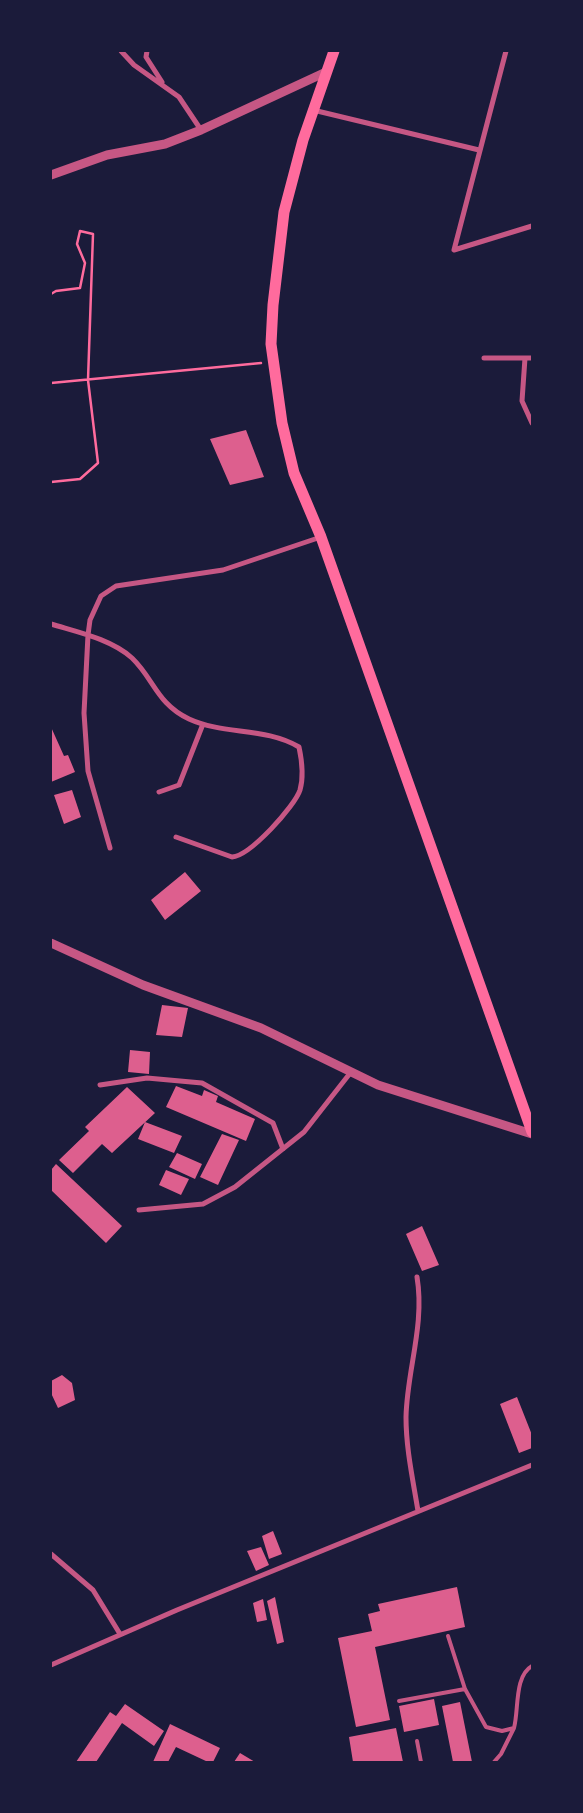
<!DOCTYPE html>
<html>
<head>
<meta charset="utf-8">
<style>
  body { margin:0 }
  #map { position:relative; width:583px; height:1813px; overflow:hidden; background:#1b1b3a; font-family:Signika,sans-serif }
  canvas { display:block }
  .frame { position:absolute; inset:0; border:52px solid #1b1b3a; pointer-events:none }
</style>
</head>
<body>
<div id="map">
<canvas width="583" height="1813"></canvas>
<div class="frame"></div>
</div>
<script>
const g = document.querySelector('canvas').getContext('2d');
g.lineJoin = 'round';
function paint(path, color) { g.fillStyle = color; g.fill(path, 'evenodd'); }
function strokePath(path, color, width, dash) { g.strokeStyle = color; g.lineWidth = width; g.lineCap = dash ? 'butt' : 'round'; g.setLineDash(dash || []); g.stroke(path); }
paint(new Path2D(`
  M246,430L264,477L230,485L210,439Z
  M51,727L64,756L68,755L75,772L51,782Z
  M72,790L81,817L64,824L54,795Z
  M185,872L201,891L165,920L151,900Z
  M162,1005L188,1008L182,1037L156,1035Z
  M130,1050L150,1052L149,1074L128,1072Z
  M176,1086L202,1096L204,1090L218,1096L216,1102L255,1119L246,1141L166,1107Z
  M127,1087L155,1113L112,1153L102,1144L73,1173L59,1160L89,1131L85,1127Z
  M145,1122L182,1136L174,1153L138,1139Z
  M222,1134L239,1140L218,1185L200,1177Z
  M177,1153L202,1164L195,1179L169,1167Z
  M56,1164L122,1226L106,1243L51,1190V1170Z
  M166,1170L189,1179L181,1195L159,1185Z
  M422,1226L439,1265L422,1271L406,1234Z
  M62,1375L72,1383L75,1400L58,1408L51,1393V1381Z
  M517,1397L532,1435V1448L519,1453L500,1404Z
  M273,1531L282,1554L269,1559L262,1536Z
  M261,1547L269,1565L256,1571L247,1551Z
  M457,1587L465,1627L375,1647L390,1720L356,1727L338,1638L372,1631L368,1614L380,1611L378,1604Z
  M275,1597L284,1642L277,1644L267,1601Z
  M263,1599L267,1620L257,1622L253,1603Z
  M434,1699L439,1725L404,1732L399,1706Z
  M460,1702L472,1762H453L442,1706Z
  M125,1704L164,1731L154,1746L122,1723L96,1762H76L110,1712L116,1716Z
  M170,1724L220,1748L213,1762H208L176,1747L168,1762H153Z
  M396,1728L403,1762H353L349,1737Z
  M240,1753L255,1762H234Z`), '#dd5f8e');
strokePath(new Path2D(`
  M51,294L56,291L80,288L85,263L77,244L80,231L93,234L88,380L98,463L80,479L51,482
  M51,383L261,363`), '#ff6b9d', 2.5);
strokePath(new Path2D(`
  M448,1636L465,1689L486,1727L502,1731L514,1728C519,1710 514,1676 532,1666
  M399,1701L465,1689
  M417,1741L421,1762
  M494,1762L501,1754L514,1728`), '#c65784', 4);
strokePath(new Path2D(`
  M121,51L134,65L179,97L201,130
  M147,51L146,57L162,82
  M506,51L454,250L532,226
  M313,110L479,150
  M484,358H532
  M525,358L522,401L532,423
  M51,624C77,632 111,639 132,658C154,679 157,704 189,719C224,735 265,727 299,747C302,761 304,776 300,790C295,806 250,856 232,857L176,837
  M159,792L179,785L203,724
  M110,848L88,771L84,713L88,635L90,620L101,596L116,586L223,570L321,537
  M100,1085L147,1078L202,1083L273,1123L283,1149
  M139,1210L203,1204L235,1187L304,1132L351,1072
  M417,1277C425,1325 407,1370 406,1417C406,1449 413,1480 418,1511
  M51,1554L93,1590L120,1634
  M51,1665L177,1610L532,1465`), '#c65784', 5);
strokePath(new Path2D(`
  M51,175L107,155L165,144L201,130L326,72
  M51,943L143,985L261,1028L378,1085L532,1134`), '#c65784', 9);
strokePath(new Path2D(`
  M334,51L303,140L284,212L273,305L271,344L282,423L294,473L321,537L532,1132`), '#ff6b9d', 11);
</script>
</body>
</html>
